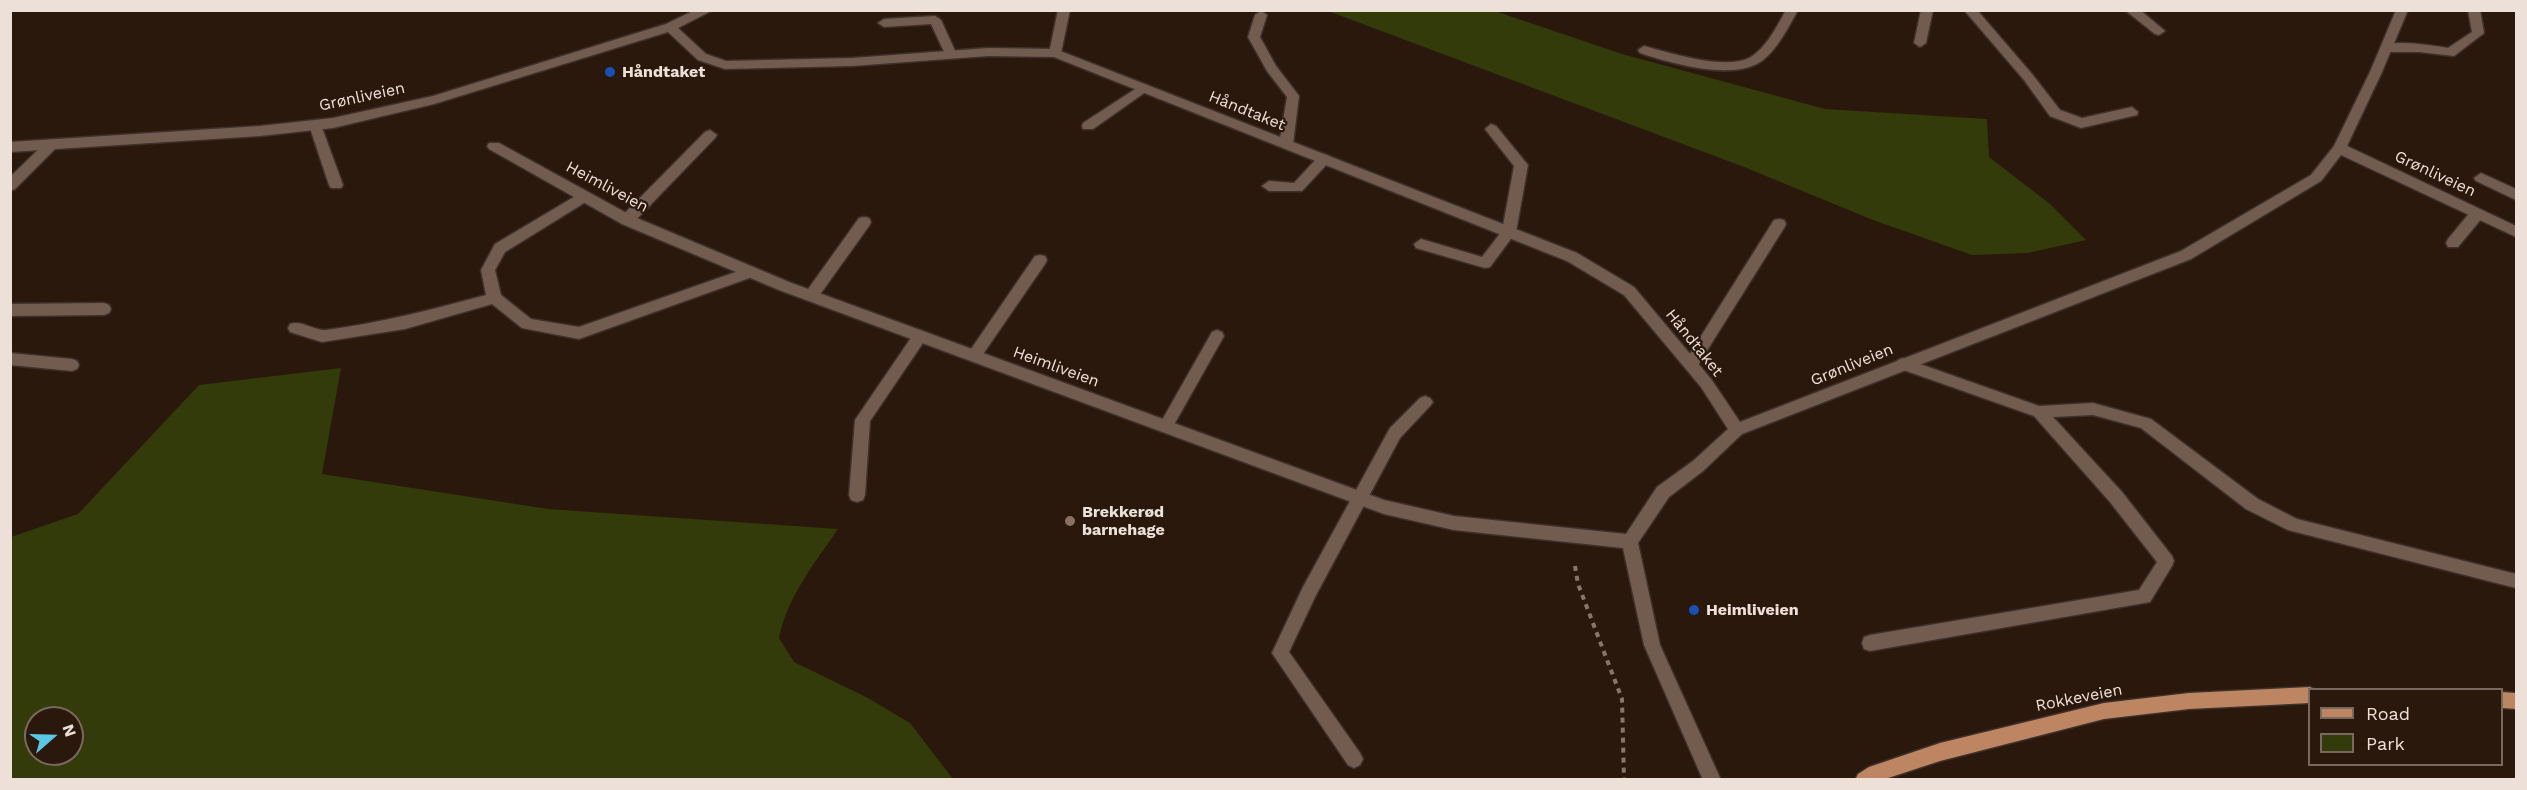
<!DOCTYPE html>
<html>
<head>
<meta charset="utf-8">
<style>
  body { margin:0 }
  #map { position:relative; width:2527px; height:790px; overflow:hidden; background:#2a180d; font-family:"Work Sans",sans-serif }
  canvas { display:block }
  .frame { position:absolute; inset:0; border:12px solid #ede0d9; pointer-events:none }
  .legend { position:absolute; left:2308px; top:688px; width:195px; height:78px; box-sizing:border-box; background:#2a180d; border:2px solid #78685f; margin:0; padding:8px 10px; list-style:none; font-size:18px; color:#ede0d9 }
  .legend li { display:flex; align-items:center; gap:12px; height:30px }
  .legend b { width:30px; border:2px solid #78685f }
  .north { position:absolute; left:24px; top:706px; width:60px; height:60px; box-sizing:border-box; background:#2a180d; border:2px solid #78685f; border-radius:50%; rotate:70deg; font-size:16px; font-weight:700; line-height:24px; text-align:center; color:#ede0d9 }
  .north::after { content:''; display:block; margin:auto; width:21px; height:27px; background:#5ac8e5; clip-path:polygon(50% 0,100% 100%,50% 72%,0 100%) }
</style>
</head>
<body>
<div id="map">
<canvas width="2527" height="790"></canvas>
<div class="frame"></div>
<ul class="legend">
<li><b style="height:8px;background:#be8563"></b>Road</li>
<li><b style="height:16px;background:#323b09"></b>Park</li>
</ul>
<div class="north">N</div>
</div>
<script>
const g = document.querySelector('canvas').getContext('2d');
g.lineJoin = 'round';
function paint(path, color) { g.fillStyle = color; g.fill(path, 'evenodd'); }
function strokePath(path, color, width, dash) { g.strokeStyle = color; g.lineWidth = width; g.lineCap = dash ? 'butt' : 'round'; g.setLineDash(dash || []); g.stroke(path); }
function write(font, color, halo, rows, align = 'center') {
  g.font = font + ' "Work Sans",sans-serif'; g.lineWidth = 4.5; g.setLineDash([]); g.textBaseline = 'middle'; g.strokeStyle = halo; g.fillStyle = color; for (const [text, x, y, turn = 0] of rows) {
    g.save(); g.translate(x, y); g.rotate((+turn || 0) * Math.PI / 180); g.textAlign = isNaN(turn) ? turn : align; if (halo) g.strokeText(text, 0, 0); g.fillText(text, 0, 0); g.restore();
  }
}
paint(new Path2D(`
  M1328,11H1495L1622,54L1825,109L1987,119L1989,157L2050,204L2086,240L2028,253L1972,255L1873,220L1744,167Z
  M341,368L322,474L548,509L838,529C815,563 787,597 779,638L794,662L868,698L910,723L953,779H11V537L78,514L199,385ZM36,718H72V754H36Z`), '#323b09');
const service = new Path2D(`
  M1058,10H1070L1061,53L1055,57L1049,53Z
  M1786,10H1798C1788,28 1778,48 1763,60C1735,82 1670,63 1640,53L1638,50L1644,46C1670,53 1724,70 1749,58C1766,49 1777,26 1786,10Z
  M1921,10H1933L1926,43L1920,47L1914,43Z
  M1964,10H1977L2032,74L2060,110L2082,118L2132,107L2138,112L2137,115L2081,128L2050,116L2024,80Z
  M2125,10H2140L2165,31L2159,35L2155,34Z
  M2468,10H2480L2484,33L2454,56L2419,52H2387L2381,48C2391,38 2433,46 2448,48L2472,32Z
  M1261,11L1267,15L1260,37L1276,66L1299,96L1293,144L1286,149L1279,144L1287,97L1267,71L1248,37L1255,15Z
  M935,16L941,20L957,55L955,58H947L931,24L884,27L878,23L884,19Z
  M1143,84L1147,85L1149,88L1147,91L1093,129H1083L1082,126L1083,123Z
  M315,120L321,125L343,185L341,188H331L329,185L309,125Z
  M1491,124L1496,126L1528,165L1516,232L1490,267L1485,268L1416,248L1414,244L1421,239L1482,257L1502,231L1514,166L1485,129Z
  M710,130L717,135L715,138L632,224H622L620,220L622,216L705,132Z
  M51,140L58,145L56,148L15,189L10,191V177L46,142Z
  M1324,154L1329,156L1331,159L1329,162L1302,191H1269L1262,186L1269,181L1294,183L1319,156Z
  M2481,173L2516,189V200L2476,181L2474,178Z
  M584,191L591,196L589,200L505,252L495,270L501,295L531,319L579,327L750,267L757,272L755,276L579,339L522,328L492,304L405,329L322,342L290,332L288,328L290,324C302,320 314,331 326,330C381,323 433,309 486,295L481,270L495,244Z
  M2477,209L2484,214L2482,218L2458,247H2448L2446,243L2448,239L2472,210Z
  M864,217L869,218L871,222L869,226L816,300H806L804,296L806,292L859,218Z
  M1779,219L1784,220L1786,224L1784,228L1696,368H1686L1684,364L1686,360L1774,220Z
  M1040,255L1045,256L1047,260L1045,264L979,360H969L967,356L969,352L1035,256Z
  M104,303L109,305L111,309L109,313L104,315L10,316V304Z
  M920,330L925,332L927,336L925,340L870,421L865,495L863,500L857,502L851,500L849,495L855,420L915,332Z
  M1217,330L1222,332L1224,336L1171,430L1166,432L1161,430L1158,426L1161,422L1212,332Z
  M10,353L72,359L77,361L79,365L77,369L72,371L10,365Z
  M1903,358L2039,406L2093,403L2151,419L2258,499L2297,519L2516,574V588L2288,530L2246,509L2141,428L2093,415L2053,417L2122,492L2172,556L2174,561L2172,566L2150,602L1870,651L1864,649L1862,643L1864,637L1870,635L2139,590L2157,562L2110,502L2034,416L1898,368L1896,364L1898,360Z
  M1425,396L1430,398L1433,402L1430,406L1400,438L1315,597L1289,652L1360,753L1363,759L1360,765L1354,768L1348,765L1272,653L1303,587L1390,428L1420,398Z`);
const minor = new Path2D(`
  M695,10H713L678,28L706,54L726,61L852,58L988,48L1055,49L1577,253L1634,287L1711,379L1740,422L2181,251L2311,175L2334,146L2370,72L2396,10H2408L2382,72L2347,146L2516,226V237L2341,155L2321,181L2191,259L1742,434L1703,471L1669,497L1638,543L1660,645L1721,780H1703L1644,645L1623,548L1454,530L1384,514L779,290L622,224L489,149L487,146L489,143H499L632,216L789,282L1384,500L1454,516L1626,534L1657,487L1693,461L1728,429L1701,387L1624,295L1567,261L1054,57L988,56L852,66L725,69L698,60L668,32L434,104L333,128L260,136L10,152V142L260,126L333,118L433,96L666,24Z`);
const primary = new Path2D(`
  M2310,687L2316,690H2310V703L2189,709L2104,719L1940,761L1882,780H1855L1858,774L1869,767L1940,743L2104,703L2189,693Z
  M2502,692L2516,693V709L2502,708Z`);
strokePath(service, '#3e302b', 3);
strokePath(minor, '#3e302b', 3);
strokePath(primary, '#3e302b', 3);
strokePath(new Path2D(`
  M1575,566L1578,584L1622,699L1624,780`), '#86776d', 4, [5, 5]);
paint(service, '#725c4f');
paint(minor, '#725c4f');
paint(primary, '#be8563');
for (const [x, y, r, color] of [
  [610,72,6,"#1a4fb4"],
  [1070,521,6,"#8d6e63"],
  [1694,610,6,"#1a4fb4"]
]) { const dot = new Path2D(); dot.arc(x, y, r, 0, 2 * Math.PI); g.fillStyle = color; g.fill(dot); strokePath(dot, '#2a180d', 2); }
write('bold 16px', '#ede0d9', '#2a180d', [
  ["Håndtaket",622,72],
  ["Brekkerød",1082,512],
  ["barnehage",1082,530],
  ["Heimliveien",1706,610]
], 'left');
write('16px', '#ede0d9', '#2a180d', [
  ["Grønliveien",362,97,-12],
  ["Håndtaket",1247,111,22],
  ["Grønliveien",2435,174,25],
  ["Heimliveien",607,187,28],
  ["Håndtaket",1694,343,51],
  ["Grønliveien",1852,365,-22],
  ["Heimliveien",1056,367,20],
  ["Rokkeveien",2079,698,-11]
]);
</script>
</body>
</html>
